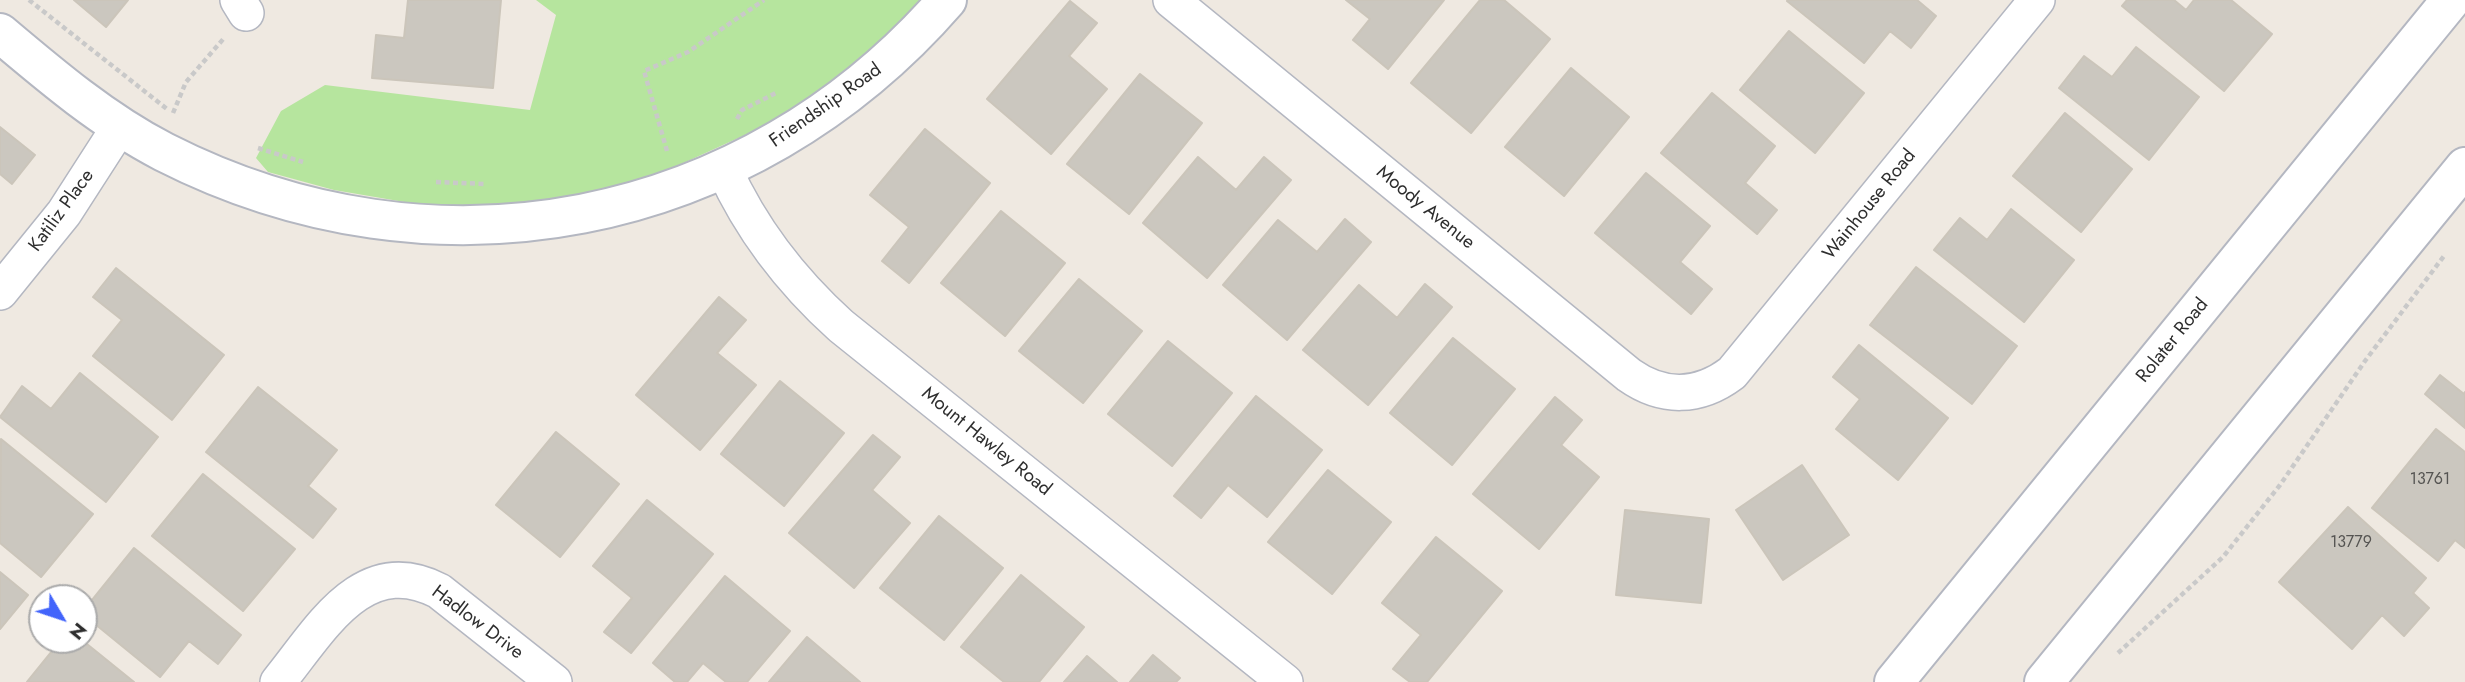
<!DOCTYPE html>
<html>
<head>
<meta charset="utf-8">
<style>
  body { margin:0 }
  #map { position:relative; width:2465px; height:682px; overflow:hidden; background:#efe9e1; font-family:Jost,sans-serif }
  canvas { display:block }
  .north { position:absolute; left:28px; top:584px; width:70px; height:70px; box-sizing:border-box; background:#fff; border:2px solid #ababab; border-radius:50%; rotate:129deg; font-size:19px; font-weight:700; line-height:28px; text-align:center; color:#2e2e2e }
  .north::after { content:''; display:block; margin:auto; width:24px; height:32px; background:#4264fb; clip-path:polygon(50% 0,100% 100%,50% 72%,0 100%) }
</style>
</head>
<body>
<div id="map">
<canvas width="2465" height="682"></canvas>
<div class="north">N</div>
</div>
<script>
const g = document.querySelector('canvas').getContext('2d');
g.lineJoin = 'round';
function paint(path, color) { g.fillStyle = color; g.fill(path, 'evenodd'); }
function strokePath(path, color, width, dash) { g.strokeStyle = color; g.lineWidth = width; g.lineCap = dash ? 'butt' : 'round'; g.setLineDash(dash || []); g.stroke(path); }
function write(font, color, halo, rows, align = 'center') {
  g.font = font + ' Jost,sans-serif'; g.lineWidth = 5; g.setLineDash([]); g.textBaseline = 'middle'; g.strokeStyle = halo; g.fillStyle = color; for (const [text, x, y, turn = 0] of rows) {
    g.save(); g.translate(x, y); g.rotate((+turn || 0) * Math.PI / 180); g.textAlign = isNaN(turn) ? turn : align; if (halo) g.strokeText(text, 0, 0); g.fillText(text, 0, 0); g.restore();
  }
}
paint(new Path2D(`
  M536,0H923L877,53L769,124L655,176L528,207L428,206L334,190L268,172L256,158L281,111L325,85L530,110L556,15Z`), '#b6e59e');
const building = new Path2D(`
  M74,0H128L106,27Z
  M408,0H501L493,88L372,78L376,35L404,38Z
  M1346,0H1444L1388,69L1353,40L1370,19Z
  M1480,0H1504L1550,39L1471,133L1411,83Z
  M1788,0H1917L1936,16L1911,48L1890,31L1864,63L1787,1Z
  M2127,0H2174L2186,10L2194,0H2231L2272,34L2224,91L2122,6Z
  M1070,1L1097,23L1069,56L1107,89L1051,154L987,99Z
  M1789,31L1864,93L1815,153L1740,90Z
  M2136,47L2199,97L2149,160L2059,88L2084,56L2112,77Z
  M1571,68L1629,117L1564,196L1505,147Z
  M1140,74L1202,123L1129,214L1067,164Z
  M1712,93L1775,146L1745,183L1777,210L1757,234L1661,153Z
  M2065,113L2132,169L2081,232L2013,176Z
  M0,127L35,155L12,184L0,174Z
  M925,129L990,183L909,283L882,261L909,227L870,195Z
  M1198,157L1236,190L1264,157L1291,180L1207,278L1143,223Z
  M1646,173L1710,226L1680,262L1712,289L1691,314L1595,233Z
  M2011,209L2074,260L2024,322L1934,250L1960,218L1987,240Z
  M1001,211L1065,263L1005,336L941,283Z
  M1345,219L1371,242L1287,340L1223,285L1278,220L1317,252Z
  M1916,267L2017,346L1972,404L1870,325Z
  M116,268L224,355L172,420L93,356L122,320L93,297Z
  M1079,279L1142,331L1083,403L1019,351Z
  M1425,284L1452,307L1368,405L1303,350L1359,285L1397,318Z
  M719,297L746,320L717,353L756,385L700,450L636,395Z
  M1453,338L1515,389L1452,465L1390,413Z
  M1168,341L1232,393L1172,466L1108,414Z
  M1859,345L1948,418L1898,480L1836,429L1860,399L1833,377Z
  M80,373L158,437L106,502L0,417L22,386L51,409Z
  M2440,375L2464,394L2465,392V428L2425,394Z
  M780,381L844,433L784,506L721,454Z
  M258,387L337,450L308,486L336,509L313,538L206,452Z
  M1256,396L1322,450L1267,517L1228,485L1201,518L1174,496Z
  M1555,397L1582,420L1561,445L1599,477L1539,549L1473,494Z
  M2436,429L2465,452V548L2455,540L2438,561L2372,508Z
  M556,432L619,484L560,557L496,505Z
  M873,435L900,457L872,490L910,523L854,588L789,533Z
  M1,439L93,514L41,577L0,543Z
  M1802,465L1849,535L1783,580L1736,510Z
  M1328,470L1391,522L1332,594L1268,542Z
  M203,474L295,549L243,611L152,536Z
  M647,500L713,554L631,653L604,632L632,598L593,566Z
  M2348,507L2426,578L2413,593L2429,608L2404,636L2382,615L2352,649L2279,582Z
  M1625,510L1709,519L1701,603L1616,595Z
  M939,516L1003,568L944,640L880,588Z
  M1436,537L1502,591L1427,682H1410L1393,669L1421,635L1382,603Z
  M134,548L241,635L218,664L189,641L160,677L84,615V610Z
  M0,572L28,595L0,629Z
  M1021,575L1084,627L1039,682H1004L961,647Z
  M725,576L790,631L747,682H726L703,663L687,682H675L653,663Z
  M807,637L860,682H769Z
  M61,640H82L134,682H27Z
  M1153,655L1180,678L1176,682H1130Z
  M1087,656L1117,682H1064Z`);
paint(building, '#cbc7bf');
strokePath(building, '#cbc5ba', 2);
const minor = new Path2D(`
  M238,0L246,13
  M1171,0L1629,375C1663,399 1699,398 1732,373L2037,0
  M724,169C752,231 791,281 841,326L1285,682
  M0,292L64,213L120,126
  M278,682C320,631 362,551 439,591L554,682`);
const tertiary = new Path2D(`
  M0,33C52,77 104,121 164,152C435,290 748,229 947,0`);
const secondary = new Path2D(`
  M1894,682L2451,0
  M2044,682L2465,167`);
strokePath(minor, '#b4b7c1', 38);
strokePath(tertiary, '#b4b7c1', 42);
strokePath(secondary, '#b4b7c1', 42);
strokePath(new Path2D(`
  M29,0L167,109
  M173,113L186,82L225,37
  M737,119L742,110L778,92
  M258,148L303,162
  M667,151L644,71L688,52L764,0
  M436,182L486,184
  M2118,653L2223,557L2280,485L2365,361L2444,256`), '#c9c9c9', 4.5, [5, 3.5]);
strokePath(minor, '#fff', 35);
strokePath(tertiary, '#fff', 38);
strokePath(secondary, '#fff', 38);
write('16px', '#555452', null, [
  ["13761",2430,480],
  ["13779",2351,543]
]);
write('19px', '#2e2e2e', '#fff', [
  ["Friendship Road",826,106,-35],
  ["Wainhouse Road",1870,205,-51],
  ["Moody Avenue",1425,208,39],
  ["Katiliz Place",62,211,-54],
  ["Rolater Road",2173,341,-51],
  ["Mount Hawley Road",986,442,39],
  ["Hadlow Drive",477,623,37]
]);
</script>
</body>
</html>
